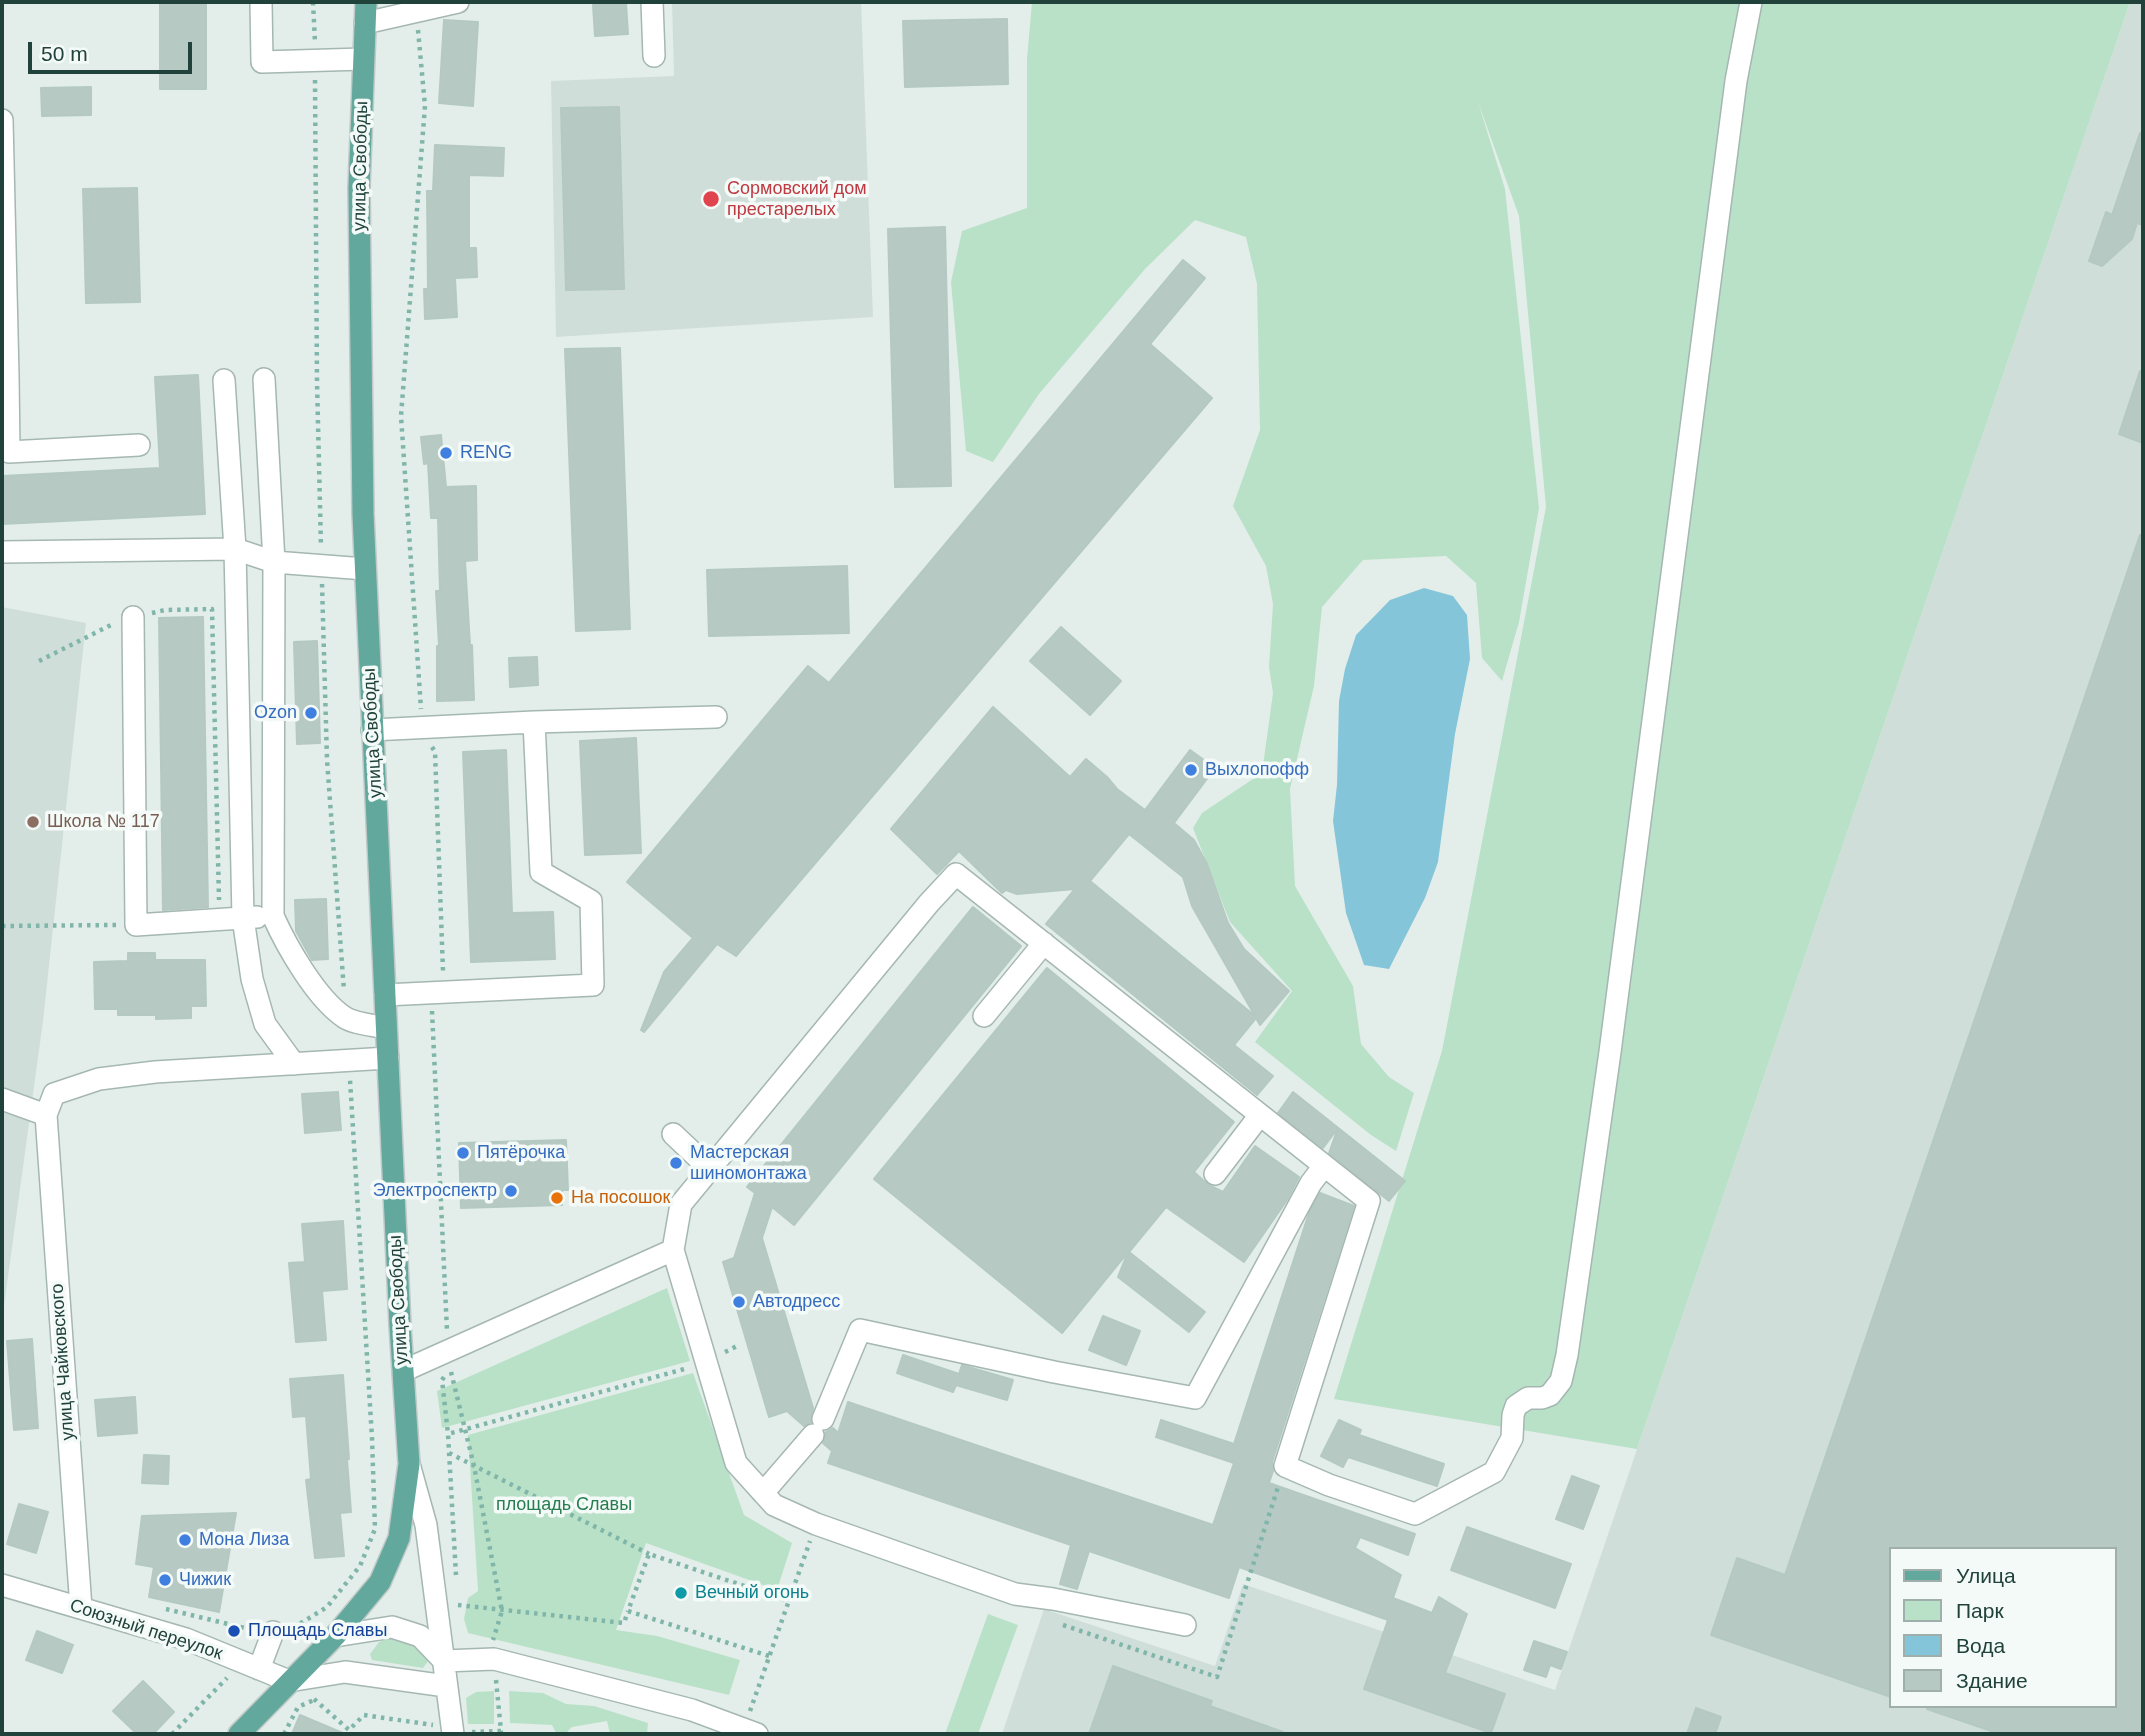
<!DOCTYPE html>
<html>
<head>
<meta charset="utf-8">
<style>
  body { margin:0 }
  #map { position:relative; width:2145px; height:1736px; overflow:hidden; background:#e3eeea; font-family:Arial,sans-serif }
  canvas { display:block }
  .frame { position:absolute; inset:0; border:4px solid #20423b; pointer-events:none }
  .legend { position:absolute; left:1889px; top:1547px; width:228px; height:161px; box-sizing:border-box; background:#f4faf7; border:2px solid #9fb0ac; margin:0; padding:9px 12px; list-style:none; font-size:21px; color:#20423b }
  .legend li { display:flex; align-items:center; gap:14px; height:35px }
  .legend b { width:35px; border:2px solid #9fb0ac }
  .scale { position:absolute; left:28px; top:42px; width:164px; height:32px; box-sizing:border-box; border:4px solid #20423b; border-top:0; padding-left:9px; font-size:21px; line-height:24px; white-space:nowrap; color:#20423b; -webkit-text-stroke:5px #f4faf7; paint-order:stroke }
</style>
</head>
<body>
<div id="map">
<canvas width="2145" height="1736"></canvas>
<div class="frame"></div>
<ul class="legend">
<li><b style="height:9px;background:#62a89c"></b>Улица</li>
<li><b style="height:19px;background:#b9e1c7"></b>Парк</li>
<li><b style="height:19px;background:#85c5d9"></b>Вода</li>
<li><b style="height:19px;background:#b7c9c3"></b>Здание</li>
</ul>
<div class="scale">50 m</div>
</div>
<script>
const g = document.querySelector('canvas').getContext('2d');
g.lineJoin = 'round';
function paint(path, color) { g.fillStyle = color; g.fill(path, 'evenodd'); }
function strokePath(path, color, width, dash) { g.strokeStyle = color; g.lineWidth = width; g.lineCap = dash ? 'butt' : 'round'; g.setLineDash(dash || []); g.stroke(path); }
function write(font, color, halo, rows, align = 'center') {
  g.font = font + ' Arial,sans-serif'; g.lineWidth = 7; g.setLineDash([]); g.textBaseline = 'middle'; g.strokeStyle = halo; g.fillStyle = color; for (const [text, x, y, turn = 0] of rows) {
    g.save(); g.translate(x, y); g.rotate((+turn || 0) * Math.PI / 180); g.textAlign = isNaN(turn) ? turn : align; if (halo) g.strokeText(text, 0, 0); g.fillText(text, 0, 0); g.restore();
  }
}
paint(new Path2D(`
  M672,2H861L873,317L556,337L551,81L674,76Z
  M2130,2H2143V1734H1002L1044,1609L1215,1666L1243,1584L1555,1690ZM1891,1549H2115V1706H1891Z
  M2,607L86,623L43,1021L4,1306L2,1305Z`), '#d0ded9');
paint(new Path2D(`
  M1032,2H2130L1637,1449L1334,1399L1442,1051L1546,507L1519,216L1478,102L1505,189L1539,508L1519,622L1502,681L1482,658L1476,583L1446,556L1363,560L1322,607L1314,686L1290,789L1295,886L1353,986L1361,1044L1389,1077L1414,1093L1396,1151L1371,1135L1255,1042L1292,991L1230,922L1193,828L1202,813L1262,773L1273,693L1269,667L1273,604L1266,566L1233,506L1260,430L1257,284L1246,237L1195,220L1145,269L1039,394L993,462L966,451L951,282L962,231L1027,208V59Z
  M667,1288L690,1361L442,1428L437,1391Z
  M693,1373L744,1515L792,1543L777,1590L646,1543L616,1630L657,1636L740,1660L729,1695L468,1633L464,1619L468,1598L478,1591L468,1435Z
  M988,1614L1018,1625L978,1734H945Z
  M395,1636L408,1639L429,1660L423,1668L372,1660L370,1654L379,1642Z
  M494,1691V1724H468L466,1698L476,1692Z
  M509,1691L543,1693L566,1704L594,1706L648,1723L647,1734H610L607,1721L572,1727L565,1734L556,1733L552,1725L510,1723Z`), '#b9e1c7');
paint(new Path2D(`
  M1424,588L1453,596L1467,615L1470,659L1455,734L1438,862L1425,898L1389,969L1364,965L1346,913L1333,821L1337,785L1339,701L1345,669L1356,635L1390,600Z`), '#85c5d9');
const building = new Path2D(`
  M160,2H206V89H160Z
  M626,3L628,34L595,36L593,5Z
  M1007,19L1008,84L905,87L903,21Z
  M444,20L478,22L473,106L439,103Z
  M91,87V115L42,116L41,88Z
  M619,107L624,289L566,290L561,108Z
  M2140,133H2143V225L2137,223L2132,239L2102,266L2089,261L2106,212L2112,215Z
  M435,145L504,148L503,176L469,175V248H476L477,277L455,278L457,317L425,319L424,289H428L427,191H433Z
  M137,188L140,302L86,303L83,189Z
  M945,227L951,486L895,487L888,229Z
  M1183,260L1205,278L1150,344L1212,398L736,956L717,944L644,1032L641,1030L664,972L693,938L627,882L808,666L829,683Z
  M620,348L630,629L576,631L565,349Z
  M2140,371L2143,372V443L2119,434Z
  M198,375L205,514L2,524V476L160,468L155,377Z
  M441,435L446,487L476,486L477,560L465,561L470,645H472L474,700L437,701V646H439L436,591H440L438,518H431L428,463L424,464L421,437Z
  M2140,535H2143V1734H2000L1927,1709L1928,1706H2115V1549H1891V1697L1711,1635L1737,1558L1785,1575Z
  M847,566L849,633L709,636L707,570Z
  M203,617L208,907L163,910L159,618Z
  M1061,627L1121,681L1090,715L1030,661Z
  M317,641L320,743L297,744L294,642Z
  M537,657L538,685L510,687L509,658Z
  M993,707L1070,777L1086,759L1107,777L1117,789L1145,810L1190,750L1215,768L1174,823L1194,840L1207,864L1228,923L1244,949L1289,991L1260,1025L1256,1018L1234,1045L1273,1076L1257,1095L1046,924L1075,889L1017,894L1006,890L1002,893L959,851L937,874L891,829ZM1129,834L1183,877L1192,906L1255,1016L1090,881Z
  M636,738L641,853L585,855L580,741Z
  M506,750L512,913L553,912L555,959L471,962L463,752Z
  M326,899L328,959L312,960L296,931L295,900Z
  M973,907L1021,946L794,1225L772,1207L762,1238L813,1408L811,1422L804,1426L787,1411L769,1417L723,1262L734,1258L755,1193L747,1187Z
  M128,953H155V960H205L206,1006H191V1018L156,1019V1015H118V1009H95L94,962L128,961Z
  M1047,968L1234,1122L1194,1172L1207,1184L1223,1192L1255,1146L1299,1177L1287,1200L1244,1262L1166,1207L1129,1252L1205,1312L1189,1332L1118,1277L1128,1252L1062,1333L874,1179Z
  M338,1092L341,1130L305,1133L302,1094Z
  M1293,1092L1405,1181L1389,1201L1329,1153L1338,1128L1323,1148L1278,1113Z
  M566,1140L568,1190H562V1205L461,1208L459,1143Z
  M1320,1193L1354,1206L1272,1462L1273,1471L1269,1483L1415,1534L1408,1555L1360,1537L1355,1548L1401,1575L1393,1598L1432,1613L1439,1597L1467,1614L1445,1673L1505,1694L1491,1733L1364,1689L1388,1620L1239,1567L1229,1598L1089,1551L1077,1589L1060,1584L1071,1545L828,1463L832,1451L823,1443L826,1432L833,1428L838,1433L848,1402L1213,1525L1234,1463L1156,1437L1161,1420L1234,1444L1309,1213Z
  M343,1221L347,1289L322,1291L326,1340L296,1342L289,1263L305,1262L302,1224Z
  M1103,1316L1140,1331L1126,1365L1089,1350Z
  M32,1339L38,1428L14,1430L7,1341Z
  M903,1355L959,1374L962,1365L1013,1380L1007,1400L956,1385L953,1392L897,1373Z
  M343,1375L349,1459H347L351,1512L340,1513L344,1556L315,1558L306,1480L311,1479L306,1416L293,1417L290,1379Z
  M135,1397L137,1433L98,1436L95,1400Z
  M1339,1420L1361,1430L1359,1435L1444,1464L1437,1486L1348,1457L1343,1467L1321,1456Z
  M144,1455L169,1456L168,1484L142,1483Z
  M1572,1476L1599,1486L1583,1529L1556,1519Z
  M19,1504L48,1512L36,1553L7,1544Z
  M236,1513L219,1612L149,1597L154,1567L136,1564L142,1516Z
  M1467,1527L1571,1564L1555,1608L1451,1570Z
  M37,1631L73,1645L62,1673L26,1660Z
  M1534,1641L1567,1652L1561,1669L1550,1665L1546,1677L1524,1670Z
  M1113,1666L1212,1701L1210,1706L1283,1732L1282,1734H1089Z
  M143,1681L174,1712L153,1734H137L113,1711Z
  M1696,1708L1721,1717L1715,1734H1687Z
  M300,1715L345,1734H292Z`);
paint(building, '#b7c9c3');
strokePath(building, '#b4c9c2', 2);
const minor = new Path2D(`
  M261,2L262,62L363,59
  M652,2L654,56
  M365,23L458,2
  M2,120L8,376
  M2,376H8L9,452L139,445
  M264,379L274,562L273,916C287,947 316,998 344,1017C354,1024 374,1025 386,1028
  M224,380L235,549L243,918L252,979L265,1024L294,1064
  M2,552L235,549L274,562L365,569
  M133,617L136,925L257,917
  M372,730L534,722L716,717
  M385,995L593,985L591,901L541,872L534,722
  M984,1016L1044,943
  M2,1099L46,1115
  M673,1134L710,1169
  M1215,1174L1260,1115
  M403,1371L673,1250
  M823,1419L860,1330L1054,1372L1195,1398L1311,1183L1324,1166
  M409,1464L426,1525L453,1734
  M763,1493L813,1435
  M2,1585L186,1639L289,1681L345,1672L446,1686
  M81,1608L46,1115L54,1094L99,1079L155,1072L388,1058
  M1185,1625L1053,1599L1015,1594L816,1524L774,1505L736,1463L673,1250L681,1204L929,903L956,874L1369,1201L1285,1466L1329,1485L1415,1514L1494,1472L1512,1438L1513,1415L1516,1406L1528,1398H1542L1550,1395L1561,1381L1567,1355L1610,1052L1736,81L1751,2
  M335,1636L392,1627L420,1636L444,1661L494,1659L692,1710L757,1734
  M259,1669L273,1632`);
const major = new Path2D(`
  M239,1734L335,1636L380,1582L399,1538L409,1464L400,1325L363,514L359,188L366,2`);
strokePath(minor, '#a5b7b2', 24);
strokePath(major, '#c1cac8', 24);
strokePath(new Path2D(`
  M313,2L315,43
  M418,30L425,106L401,416L421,709
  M315,80L317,382L321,547
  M322,584L327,760L344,991
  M152,613L165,610L212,609L219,900
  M39,661L113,624
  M432,747L435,752L443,971
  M2,926L116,925
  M432,1011L447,1331
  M725,1352L737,1346
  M451,1372L474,1466L502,1611L493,1640
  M444,1377L442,1380L448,1434
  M449,1453L649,1554
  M456,1575L448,1434L688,1368
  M458,1605L624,1623L628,1611
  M166,1609L253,1630
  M1063,1625L1217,1677L1279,1484
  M293,1628L327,1607L360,1566L375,1529L372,1438L350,1080
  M769,1656L628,1611L649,1554L789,1601
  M496,1680L501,1731L499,1734
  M314,1699L349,1730L364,1715L433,1725
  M750,1711L810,1541
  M472,1732L501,1731
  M172,1734L227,1678
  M284,1734L298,1707L314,1700`), '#80b5a9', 4.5, [3.5, 5]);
strokePath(minor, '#fff', 21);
strokePath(major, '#62a89c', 21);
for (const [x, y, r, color] of [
  [711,199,9,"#e0444e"],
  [446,453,7,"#3f7fe0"],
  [311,713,7,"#3f7fe0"],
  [1191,770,7,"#3f7fe0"],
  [33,822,7,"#8d6e63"],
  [463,1153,7,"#3f7fe0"],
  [676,1163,7,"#3f7fe0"],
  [511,1191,7,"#3f7fe0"],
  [557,1198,7,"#e8710a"],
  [739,1302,7,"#3f7fe0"],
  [185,1540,7,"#3f7fe0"],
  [165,1580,7,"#3f7fe0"],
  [681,1593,7,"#0f9aa8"],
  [234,1631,7,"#1a4fb4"]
]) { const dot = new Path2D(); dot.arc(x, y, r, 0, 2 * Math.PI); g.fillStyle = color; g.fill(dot); strokePath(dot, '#f4faf7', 2.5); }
write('18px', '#20423b', '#f4faf7', [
  ["улица Свободы",361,166,-89],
  ["улица Свободы",373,733,-93],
  ["улица Свободы",399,1300,-93],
  ["улица Чайковского",63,1362,-94],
  ["Союзный переулок",146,1630,18]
]);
write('18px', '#be3a42', '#f4faf7', [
  ["Сормовский дом",727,189],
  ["престарелых",727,210]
], 'left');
write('18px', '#366cbe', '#f4faf7', [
  ["RENG",460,453],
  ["Ozon",297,713,"right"],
  ["Выхлопофф",1205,770],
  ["Пятёрочка",477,1153],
  ["Мастерская",690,1153],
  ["шиномонтажа",690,1174],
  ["Электроспектр",497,1191,"right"],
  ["Автодресс",753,1302],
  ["Мона Лиза",199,1540],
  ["Чижик",179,1580]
], 'left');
write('18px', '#785e54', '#f4faf7', [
  ["Школа № 117",47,822]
], 'left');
write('18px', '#c56008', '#f4faf7', [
  ["На посошок",571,1198]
], 'left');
write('18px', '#267d4f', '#f4faf7', [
  ["площадь Славы",564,1505]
]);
write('18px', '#0d838f', '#f4faf7', [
  ["Вечный огонь",695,1593]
], 'left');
write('18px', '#164399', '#f4faf7', [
  ["Площадь Славы",248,1631]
], 'left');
</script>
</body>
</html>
